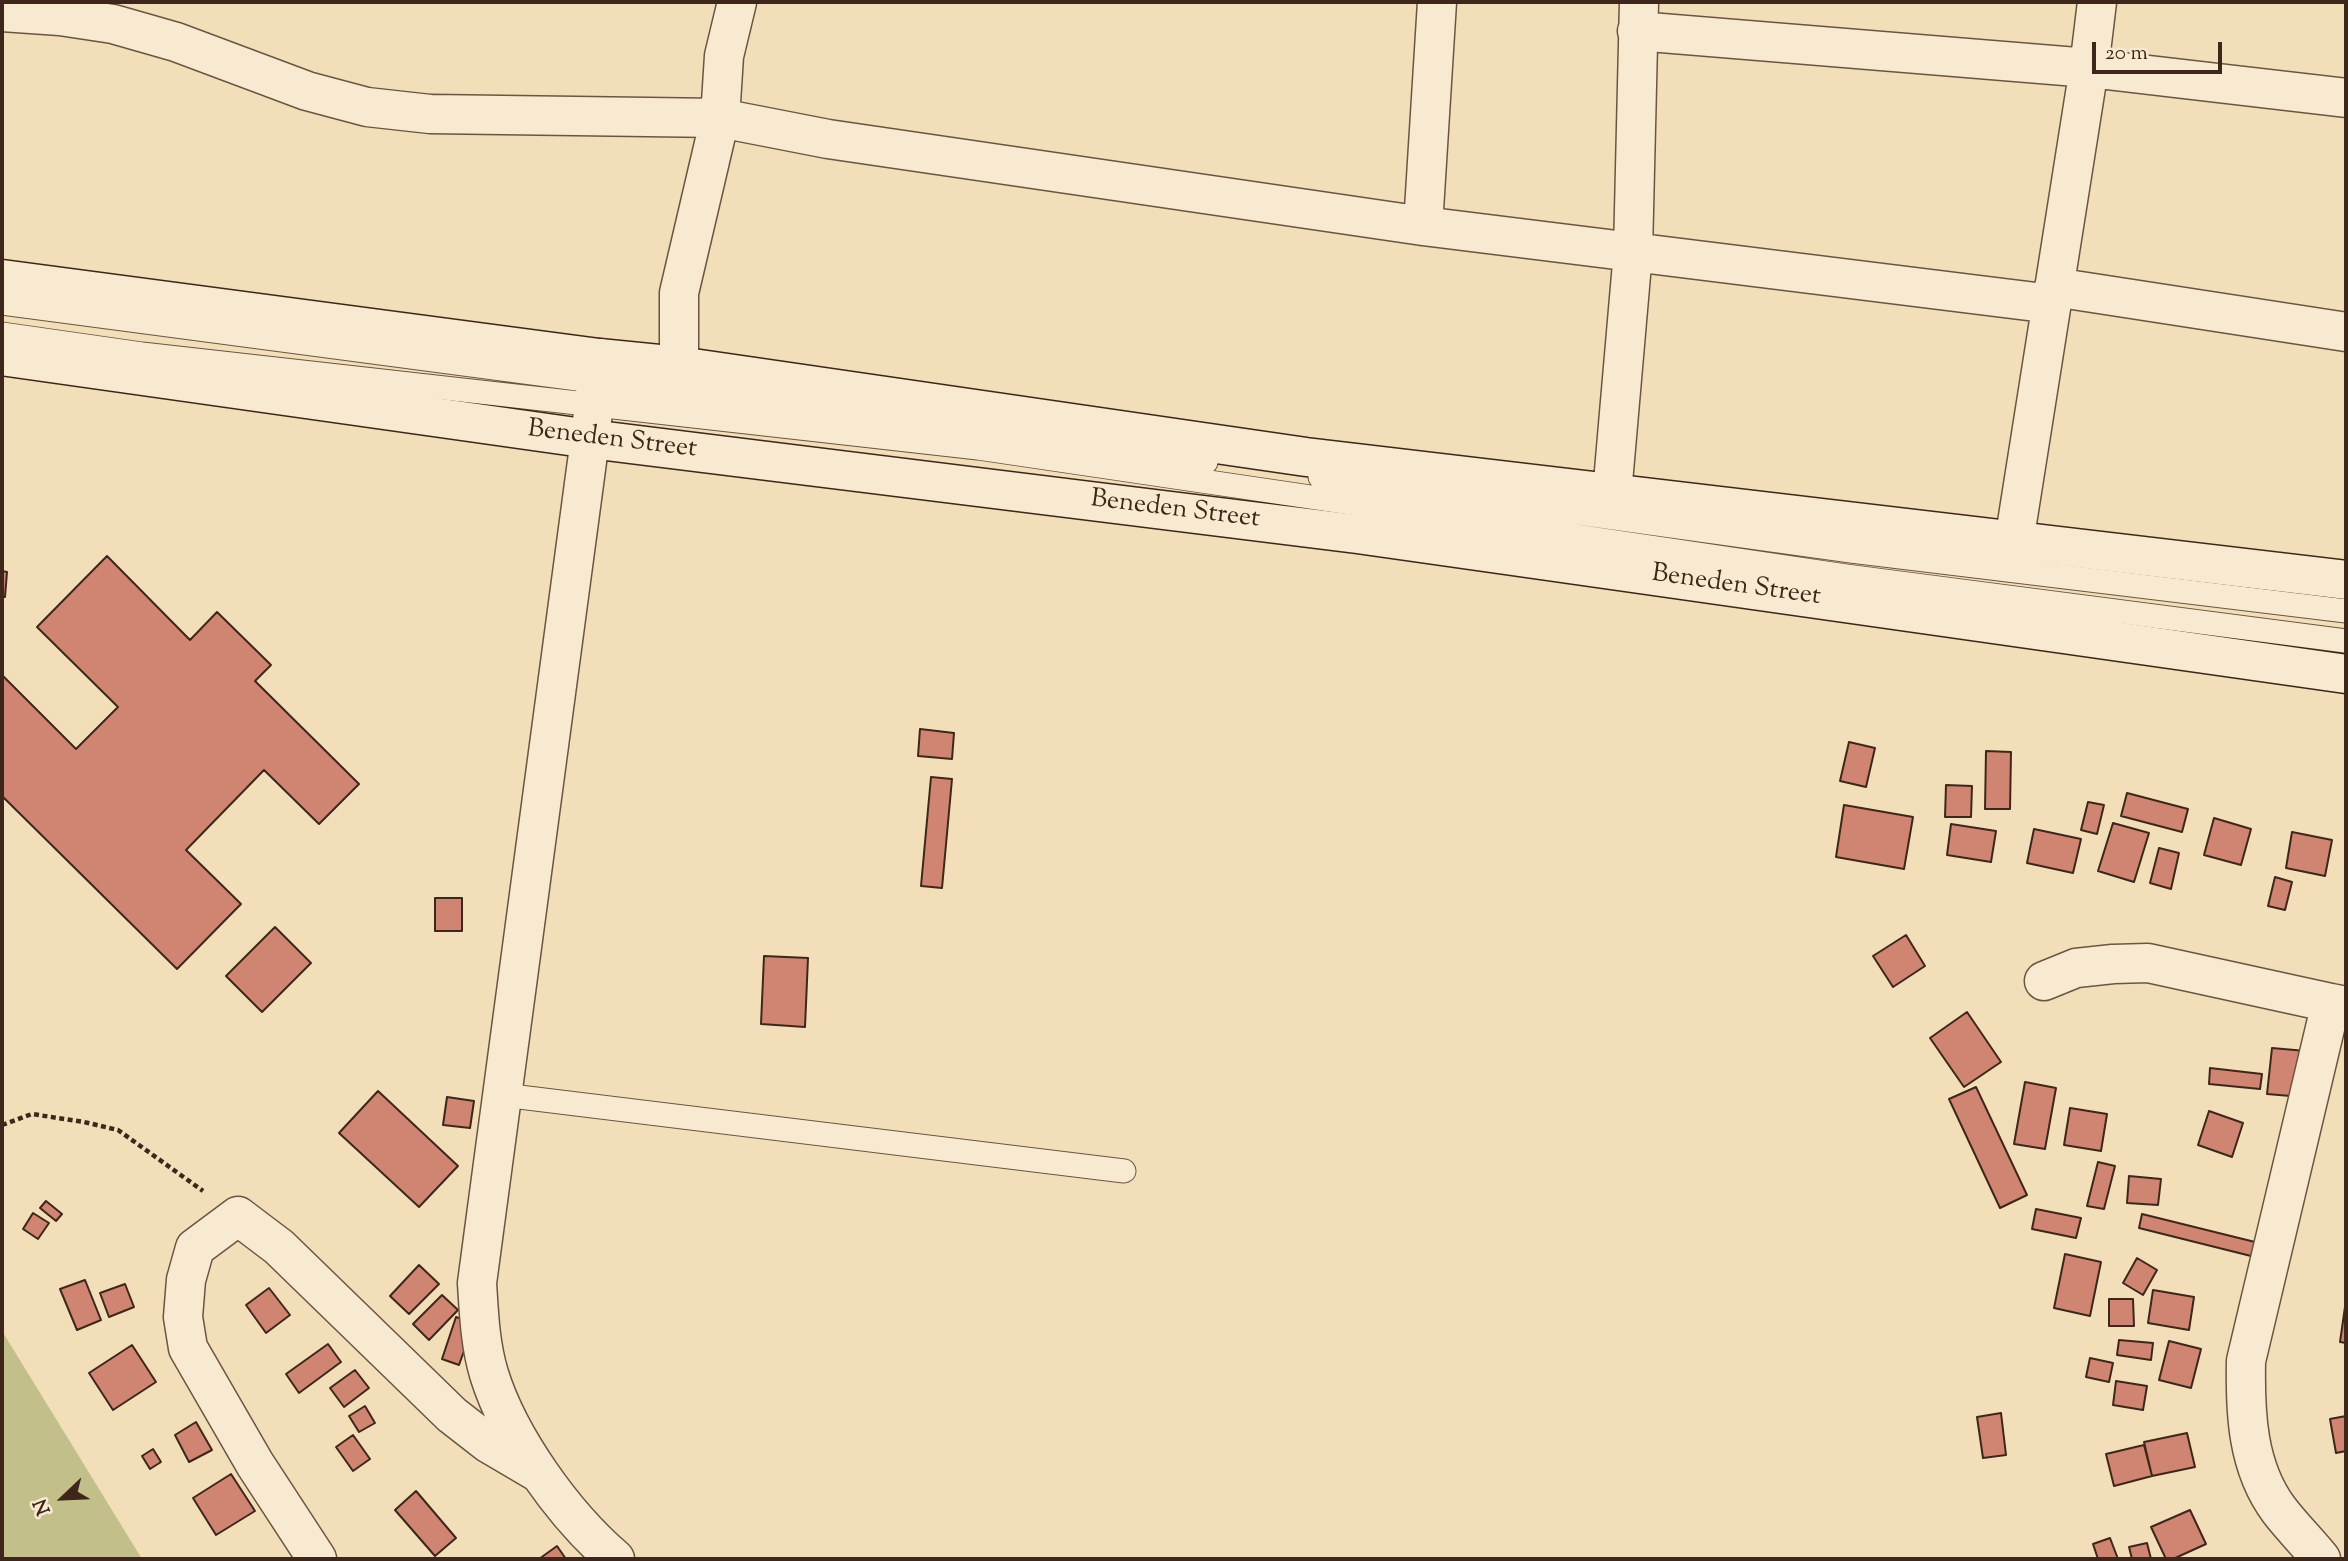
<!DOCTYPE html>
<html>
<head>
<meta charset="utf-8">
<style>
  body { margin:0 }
  #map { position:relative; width:2348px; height:1561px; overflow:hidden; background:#f2deb8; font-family:"Sorts Mill Goudy",serif }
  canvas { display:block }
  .frame { position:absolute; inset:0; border:4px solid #3e271a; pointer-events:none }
  .north { position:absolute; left:28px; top:1463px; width:70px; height:70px; -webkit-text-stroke:5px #f7ead1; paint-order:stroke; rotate:247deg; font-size:19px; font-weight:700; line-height:28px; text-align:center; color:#3e271a }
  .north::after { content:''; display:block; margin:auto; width:24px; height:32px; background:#3e271a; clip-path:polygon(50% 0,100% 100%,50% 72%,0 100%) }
  .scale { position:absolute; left:2092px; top:42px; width:130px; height:32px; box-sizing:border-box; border:4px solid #3e271a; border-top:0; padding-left:9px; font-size:21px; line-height:24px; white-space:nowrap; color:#3e271a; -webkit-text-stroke:5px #f7ead1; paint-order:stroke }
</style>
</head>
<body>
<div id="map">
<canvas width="2348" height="1561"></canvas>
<div class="frame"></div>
<div class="north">N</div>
<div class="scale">20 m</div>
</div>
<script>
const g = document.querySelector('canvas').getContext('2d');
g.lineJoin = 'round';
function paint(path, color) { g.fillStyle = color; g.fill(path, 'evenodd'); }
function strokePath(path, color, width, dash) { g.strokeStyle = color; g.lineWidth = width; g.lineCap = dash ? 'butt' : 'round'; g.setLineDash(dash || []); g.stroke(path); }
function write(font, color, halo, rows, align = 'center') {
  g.font = font + ' "Sorts Mill Goudy",serif'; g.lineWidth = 5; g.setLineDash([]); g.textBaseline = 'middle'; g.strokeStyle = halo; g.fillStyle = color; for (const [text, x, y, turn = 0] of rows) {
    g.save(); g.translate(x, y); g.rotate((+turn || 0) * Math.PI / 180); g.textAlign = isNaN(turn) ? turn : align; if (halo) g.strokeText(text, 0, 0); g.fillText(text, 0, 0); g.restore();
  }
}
paint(new Path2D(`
  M2,1331L142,1559H2Z`), '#c2bf8a');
const building = new Path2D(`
  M107,556L190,640L217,612L271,665L255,681L359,784L319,824L264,770L186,850L241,904L177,969L2,796V675L76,749L118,707L37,627Z
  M2,571L7,572L5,597H2Z
  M920,729L954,733L952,759L918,756Z
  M1849,742L1875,748L1866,787L1840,781Z
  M1986,751L2011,752L2010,809H1985Z
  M931,777L952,779L942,888L921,886Z
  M1946,785L1972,786L1971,817H1945Z
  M2127,793L2188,809L2182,832L2121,816Z
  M2088,802L2104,805L2097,834L2081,830Z
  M1844,805L1913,817L1904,869L1836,857Z
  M2214,818L2251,829L2241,865L2204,855Z
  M2113,823L2149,833L2134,882L2098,871Z
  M1951,824L1996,831L1991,862L1947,855Z
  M2034,829L2081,839L2073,873L2027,863Z
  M2292,832L2332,840L2325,876L2286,868Z
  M2159,848L2179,853L2171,889L2150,883Z
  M2275,877L2292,882L2285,910L2268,906Z
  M435,898H462V931H435Z
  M275,927L311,963L262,1012L226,976Z
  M1906,935L1925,966L1893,987L1873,956Z
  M764,956L808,958L805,1027L761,1024Z
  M1967,1012L2001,1062L1964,1087L1930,1038Z
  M2272,1048L2306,1051L2302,1097L2267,1094Z
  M2210,1068L2262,1074L2260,1089L2209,1084Z
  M2025,1082L2056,1088L2045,1149L2014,1144Z
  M1976,1087L2027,1195L2000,1208L1949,1099Z
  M378,1091L458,1166L419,1207L339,1133Z
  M447,1097L474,1101L470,1128L443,1125Z
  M2070,1108L2107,1114L2101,1151L2064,1145Z
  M2209,1111L2243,1123L2232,1157L2198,1145Z
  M2098,1162L2115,1166L2104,1209L2087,1206Z
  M2129,1176L2161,1179L2158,1205L2127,1203Z
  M46,1201L62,1214L56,1221L40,1208Z
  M2036,1209L2081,1218L2076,1238L2032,1229Z
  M33,1213L49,1223L38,1239L23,1229Z
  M2142,1214L2255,1242L2251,1256L2139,1228Z
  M2065,1254L2101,1262L2090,1316L2054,1308Z
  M2137,1258L2157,1270L2143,1295L2123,1283Z
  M419,1265L439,1284L409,1314L390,1296Z
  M85,1280L101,1320L77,1330L60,1289Z
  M125,1284L134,1307L109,1317L100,1293Z
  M269,1288L290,1315L266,1333L246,1305Z
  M2153,1290L2194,1297L2189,1330L2148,1323Z
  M442,1295L458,1310L429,1340L413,1324Z
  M2109,1299H2133L2134,1326H2109Z
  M2346,1300V1343L2340,1342Z
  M456,1317L474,1323L459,1365L442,1359Z
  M2119,1340L2153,1343L2151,1360L2117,1355Z
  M2169,1341L2201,1349L2191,1388L2159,1380Z
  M328,1344L341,1362L299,1393L286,1374Z
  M132,1345L156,1382L113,1410L89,1373Z
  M2090,1358L2113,1363L2109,1382L2086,1377Z
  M355,1370L369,1388L344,1407L330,1388Z
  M2116,1381L2147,1386L2143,1410L2113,1405Z
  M365,1406L375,1423L359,1432L349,1416Z
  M2001,1413L2006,1455L1983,1458L1977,1417Z
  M2346,1416V1451L2336,1453L2330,1419Z
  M196,1422L212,1450L189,1462L175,1435Z
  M2187,1433L2195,1467L2152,1476L2144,1442Z
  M353,1435L370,1459L353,1471L336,1447Z
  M2144,1445L2152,1476L2114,1486L2106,1454Z
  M153,1449L161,1462L150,1469L142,1456Z
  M231,1474L255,1511L216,1535L193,1498Z
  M416,1491L456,1538L435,1556L395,1510Z
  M2190,1510L2206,1544L2173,1559H2166L2151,1527Z
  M2110,1538L2118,1559H2098L2093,1544Z
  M2147,1543L2151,1559H2132L2129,1547Z
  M557,1546L566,1559H539Z`);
paint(building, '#d08572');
strokePath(building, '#3e271a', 2);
const lane = new Path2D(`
  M2,303L1206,462
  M2,334L142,354L978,448L1846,576L2346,641
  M1320,477L1851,551L2346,611
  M503,1095L1124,1171`);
const street = new Path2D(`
  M737,2L724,56L720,118L828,139L1423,226L2052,304
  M2,12L60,16L113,24L176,42L307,91L367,107L430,114L720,118L679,293V366
  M1637,31L2089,68L2346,98
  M1423,226L1437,2
  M2054,287L2346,332
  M599,358L590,439L477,1283C479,1314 480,1344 489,1374C509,1439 564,1515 615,1559
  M1612,494L1633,252L1639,2
  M2014,542L2089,68L2097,2
  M2044,981L2076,968L2113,964L2148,963L2331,1003
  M317,1559L255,1464L188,1348L183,1317L186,1280L195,1248L238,1216L279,1247L452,1415L488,1443L539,1473
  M2321,1559C2308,1543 2292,1527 2279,1510C2247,1467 2245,1413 2246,1361L2331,1003L2346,1006`);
const secondary = new Path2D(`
  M2,279L599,358L679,366L1306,457L2346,580
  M2,356L590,439L1357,534L2346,674`);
strokePath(lane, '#6b5542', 25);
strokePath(street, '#6b5542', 41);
strokePath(secondary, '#3e271a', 41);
strokePath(new Path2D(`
  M2,1125L32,1114L84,1122L118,1130L203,1191`), '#3e271a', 4.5, [5, 3.5]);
strokePath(lane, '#f7ead1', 23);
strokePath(street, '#f7ead1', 38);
strokePath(secondary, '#f7ead1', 38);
write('26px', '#3e271a', '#f7ead1', [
  ["Beneden Street",612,441,7],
  ["Beneden Street",1175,511,7],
  ["Beneden Street",1736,587,8]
]);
</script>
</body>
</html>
